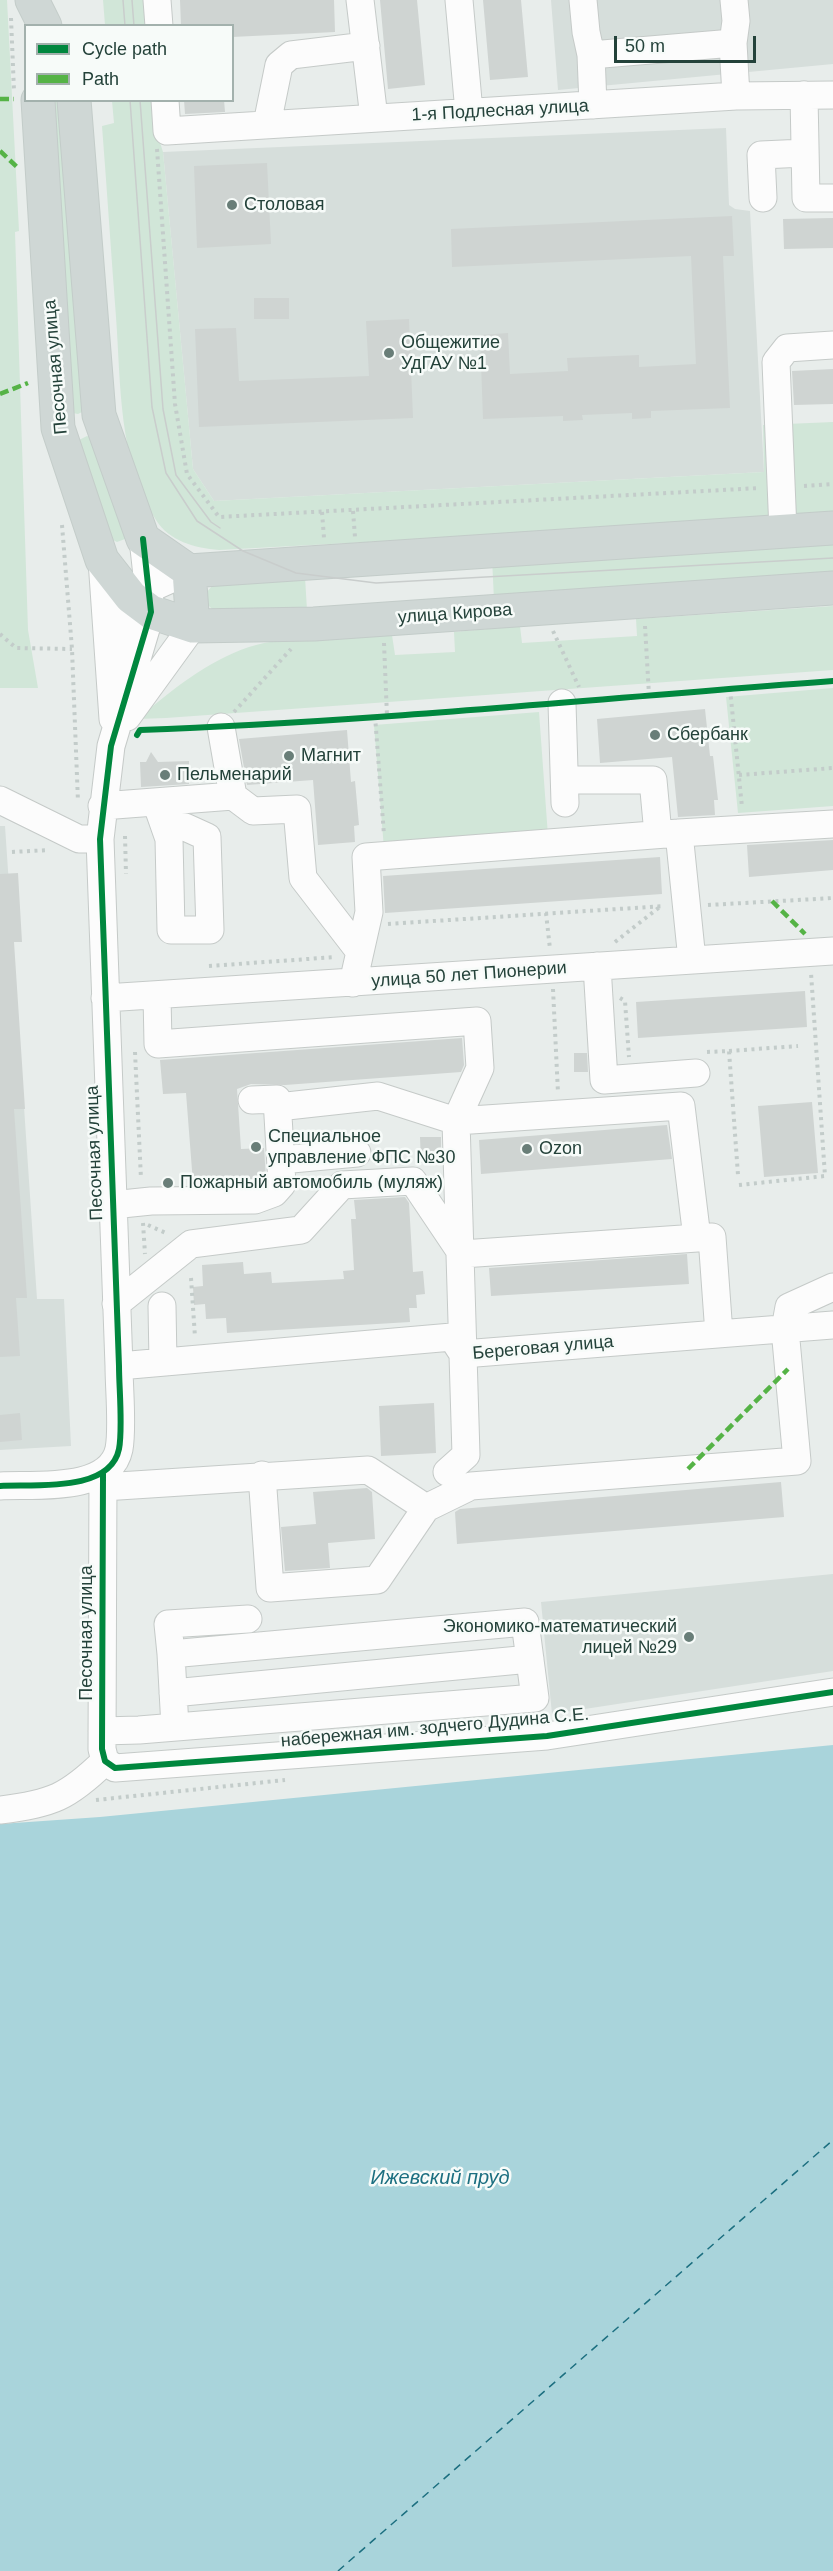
<!DOCTYPE html>
<html>
<head>
<meta charset="utf-8">
<style>
  body { margin:0 }
  #map { position:relative; width:833px; height:2571px; overflow:hidden; background:#e8edeb; font-family:Arial,sans-serif }
  canvas { display:block }
  .legend { position:absolute; left:24px; top:24px; width:210px; height:78px; box-sizing:border-box; background:#f7fbf9; border:2px solid #a3b1ad; margin:0; padding:8px 10px; list-style:none; font-size:18px; color:#24423a }
  .legend li { display:flex; align-items:center; gap:12px; height:30px }
  .legend b { width:30px; border:2px solid #a3b1ad }
  .scale { position:absolute; left:614px; top:36px; width:142px; height:27px; box-sizing:border-box; border:3px solid #24423a; border-top:0; padding-left:8px; font-size:18px; line-height:21px; white-space:nowrap; color:#24423a; -webkit-text-stroke:4px #f7fbf9; paint-order:stroke }
</style>
</head>
<body>
<div id="map">
<canvas width="833" height="2571"></canvas>
<ul class="legend">
<li><b style="height:8px;background:#00873e"></b>Cycle path</li>
<li><b style="height:8px;background:#55b346"></b>Path</li>
</ul>
<div class="scale">50 m</div>
</div>
<script>
const g = document.querySelector('canvas').getContext('2d');
g.lineJoin = 'round';
function paint(path, color) { g.fillStyle = color; g.fill(path, 'evenodd'); }
function strokePath(path, color, width, dash) { g.strokeStyle = color; g.lineWidth = width; g.lineCap = dash ? 'butt' : 'round'; g.setLineDash(dash || []); g.stroke(path); }
function write(font, color, halo, rows, align = 'center') {
  g.font = font + ' Arial,sans-serif'; g.lineWidth = 5; g.setLineDash([]); g.textBaseline = 'middle'; g.strokeStyle = halo; g.fillStyle = color; for (const [text, x, y, turn = 0] of rows) {
    g.save(); g.translate(x, y); g.rotate((+turn || 0) * Math.PI / 180); g.textAlign = isNaN(turn) ? turn : align; if (halo) g.strokeText(text, 0, 0); g.fillText(text, 0, 0); g.restore();
  }
}
paint(new Path2D(`
  M551,0H833V64L558,90Z
  M726,128L729,205L735,209L750,211L764,472L214,501L193,469L163,152Z
  M0,826H5L37,1299H64L71,1446L0,1450Z
  M833,1574V1671L552,1714L541,1602Z`), '#d6dedb');
paint(new Path2D(`
  M0,0H7L19,231L15,232L28,630L38,688H0Z
  M103,0H145L146,25H105Z
  M47,101H66L86,410L78,414L73,413Z
  M112,101H151L153,120L163,152L193,469L214,501L764,472L763,425L833,422V517L219,550C195,548 169,541 156,520C118,461 121,384 116,317C111,253 107,190 102,126L114,123Z
  M87,436L94,439L125,533V539L117,542L113,540L76,446L79,440Z
  M833,537V580L494,600L492,558Z
  M305,577L307,610L212,609L207,604L206,593L212,586L221,582Z
  M833,606V670L166,718L137,719C171,691 207,661 249,647C286,635 352,637 392,635L395,655L455,652L454,632L520,626L522,643L637,636L636,619Z
  M833,688V806L738,813L726,697Z
  M539,712L548,836L384,849L374,725Z`), '#d1e6d8');
paint(new Path2D(`
  M833,1745V2571H0V1824L100,1817Z`), '#a9d4db');
strokePath(new Path2D(`
  M338,2571L833,2140`), '#1c6f80', 1.5, [8, 6]);
paint(new Path2D(`
  M180,0H334L335,32L232,37V26H181Z
  M380,0H417L425,85L388,89Z
  M483,0H521L528,77L490,80Z
  M184,100H224L225,112L185,114Z
  M267,163L271,244L197,248L194,166Z
  M732,216L734,256H723L730,408L651,411V418L632,419V413L582,415L583,420L563,421V416L483,419L480,335L508,333L510,374L568,371L567,358L639,355V367L696,364L691,256L452,267L451,229Z
  M833,218V248L784,249L783,219Z
  M254,298H289V319H254Z
  M409,319L413,418L199,427L195,329L236,328L239,381L369,376L366,321Z
  M833,369V404L794,405L792,371Z
  M705,709L710,756H713L718,800H714L715,815L678,817L672,757L600,763L597,719Z
  M347,730L351,782L355,781L359,825L354,826L355,842L318,845L313,780L247,785L239,739Z
  M151,752L158,762L189,761V784L141,787L140,762H146Z
  M833,840V870L749,877L747,845Z
  M660,857L662,894L385,913L383,876Z
  M18,873L22,942H14L25,1109H14L27,1298H16L20,1356L0,1357V874Z
  M805,991L807,1027L638,1038L636,1002Z
  M462,1038L464,1065L461,1072L285,1085L251,1084L237,1089L241,1149L264,1148L266,1178L193,1183L186,1093L163,1094L160,1060Z
  M574,1053H587L588,1072H574Z
  M812,1102L818,1173L764,1177L758,1106Z
  M667,1125L672,1159L481,1174L479,1140Z
  M420,1137H441V1162L421,1163Z
  M405,1197L409,1203L413,1272L423,1271L425,1294L416,1295L417,1308H409L410,1322L227,1333L226,1318L206,1319L205,1304L194,1305L193,1287L203,1286L202,1265L243,1262L244,1274L271,1272L272,1283L344,1279L343,1271L354,1270L351,1219H356L354,1200Z
  M687,1254L689,1284L491,1296L489,1268Z
  M434,1403L436,1453L381,1456L379,1406Z
  M20,1413L22,1440L0,1442V1415Z
  M781,1482L784,1517L457,1544L455,1512L460,1509Z
  M367,1488L372,1492L375,1539L328,1543L330,1568L285,1571L281,1527L316,1524L313,1492Z`), '#cfd4d2');
const minor = new Path2D(`
  M157,0L159,26
  M360,0L374,118
  M459,0L469,112
  M583,0L586,32L591,55
  M733,43L736,21L734,0
  M804,95L806,198H833
  M165,100L167,131L736,96L833,95
  M593,105L591,55L733,43L736,96
  M267,124L279,65L291,55L366,46
  M763,198L761,155L805,153
  M783,531L776,362L787,348L833,345
  M102,560L113,719
  M123,663L131,597L189,571
  M562,703L565,803
  M127,717L193,626
  M221,727L233,796L253,811L297,809L303,878L360,952
  M565,780H653L658,834
  M0,800L79,839H100
  M156,802L169,839L171,930H210L207,837L185,827H165
  M102,806L233,796
  M692,960L679,833L833,824
  M597,966L604,1080L696,1073
  M353,983L369,912L366,857L679,833
  M157,995L158,1044L477,1021L480,1068L456,1121L466,1455L447,1472
  M105,998L833,951
  M278,1107L378,1096L456,1121L681,1106L697,1238
  M281,1160L357,1153
  M112,1205L151,1201L255,1200L274,1193L282,1184L277,1099L252,1100
  M116,1304L191,1244L301,1230L342,1185L413,1181L462,1254L712,1237L719,1334
  M162,1306L163,1362
  M119,1366L452,1337L463,1354L833,1325
  M103,1474L102,1749L105,1761L115,1768L547,1736L833,1692
  M262,1475L270,1588L377,1580L426,1508
  M0,1486C34,1484 110,1493 119,1449C123,1428 119,1388 119,1366L100,839L111,746L151,612L143,539
  M103,1487L368,1470L426,1508L471,1486L797,1461L785,1329L789,1307L833,1287
  M171,1654L168,1624L248,1619
  M173,1693L530,1659
  M102,1731L139,1730L535,1698L525,1622L171,1654L175,1727
  M0,1810C52,1804 68,1797 105,1761`);
const major = new Path2D(`
  M32,0L45,26
  M38,100L58,428L102,560L131,597L151,612L193,626L314,624L833,588
  M74,100L99,415L143,539
  M143,539L189,571
  M189,571L833,528
  M189,571L193,626`);
strokePath(minor, '#c5cac8', 29);
strokePath(major, '#c3ccc9', 35);
strokePath(new Path2D(`
  M11,18L14,91
  M157,149L175,404L187,474L219,517L760,488
  M804,486L833,484
  M353,511L355,537
  M322,512L324,538
  M62,525L72,649L78,802
  M645,626L649,695
  M553,631L579,687
  M0,634L16,648L72,649
  M384,643L387,716
  M730,689L742,807
  M584,701L833,681
  M234,712L291,649
  M375,716L384,835
  M243,726L541,705
  M144,730L199,728
  M739,775L833,768
  M125,836L126,874
  M12,852L49,850
  M708,905L833,898
  M546,913L550,949
  M388,924L664,906
  M615,942L661,906
  M209,966L336,957
  M553,989L558,1093
  M620,998L625,1001L629,1057
  M729,1051L798,1046
  M135,1052L141,1179
  M707,1052L729,1051L738,1175
  M739,1185L825,1176L811,973
  M143,1223L145,1254
  M148,1225L168,1234
  M191,1278L195,1337
  M96,1800L285,1780`), '#c3ccca', 4, [3, 4.5]);
strokePath(minor, '#fcfcfc', 27);
strokePath(major, '#cfd7d5', 33);
strokePath(new Path2D(`
  M123,0L125,26
  M132,0L134,26
  M130,100L152,407L166,473L197,521L243,551L296,573L376,583L833,558
  M140,100L163,409L176,475L211,522L220,528`), '#c9cdcc', 1.5);
strokePath(new Path2D(`
  M0,99H14
  M0,151L17,167
  M0,394L28,383
  M772,901L805,934
  M688,1469L788,1369`), '#55b346', 4.5, [9, 4.5]);
strokePath(new Path2D(`
  M137,735L140,730C371,722 602,698 833,681
  M103,1474L102,1749L105,1761L115,1768L547,1736L833,1692
  M0,1486C34,1484 110,1493 119,1449C123,1428 119,1388 119,1366L100,839L111,746L151,612L143,539`), '#00873e', 6);
for (const [x, y, r, color] of [
  [232,205,6,"#697e78"],
  [389,353,6,"#697e78"],
  [655,735,6,"#697e78"],
  [289,756,6,"#697e78"],
  [165,775,6,"#697e78"],
  [256,1147,6,"#697e78"],
  [527,1149,6,"#697e78"],
  [168,1183,6,"#697e78"],
  [689,1637,6,"#697e78"]
]) { const dot = new Path2D(); dot.arc(x, y, r, 0, 2 * Math.PI); g.fillStyle = color; g.fill(dot); strokePath(dot, '#f7fbf9', 2); }
write('18px', '#24423a', '#f7fbf9', [
  ["1-я Подлесная улица",500,111,-3],
  ["Песочная улица",56,367,-95],
  ["улица Кирова",455,614,-4],
  ["улица 50 лет Пионерии",469,975,-4],
  ["Песочная улица",95,1153,-92],
  ["Береговая улица",543,1348,-5],
  ["Песочная улица",87,1633,-90],
  ["набережная им. зодчего Дудина С.Е.",435,1728,-5]
]);
write('18px', '#24423a', '#f7fbf9', [
  ["Столовая",244,205],
  ["Общежитие",401,343],
  ["УдГАУ №1",401,364],
  ["Сбербанк",667,735],
  ["Магнит",301,756],
  ["Пельменарий",177,775],
  ["Специальное",268,1137],
  ["управление ФПС №30",268,1158],
  ["Ozon",539,1149],
  ["Пожарный автомобиль (муляж)",180,1183],
  ["Экономико-математический",677,1627,"right"],
  ["лицей №29",677,1648,"right"]
], 'left');
write('italic 20px', '#1c6f80', '#f7fbf9', [
  ["Ижевский пруд",440,2178]
]);
</script>
</body>
</html>
